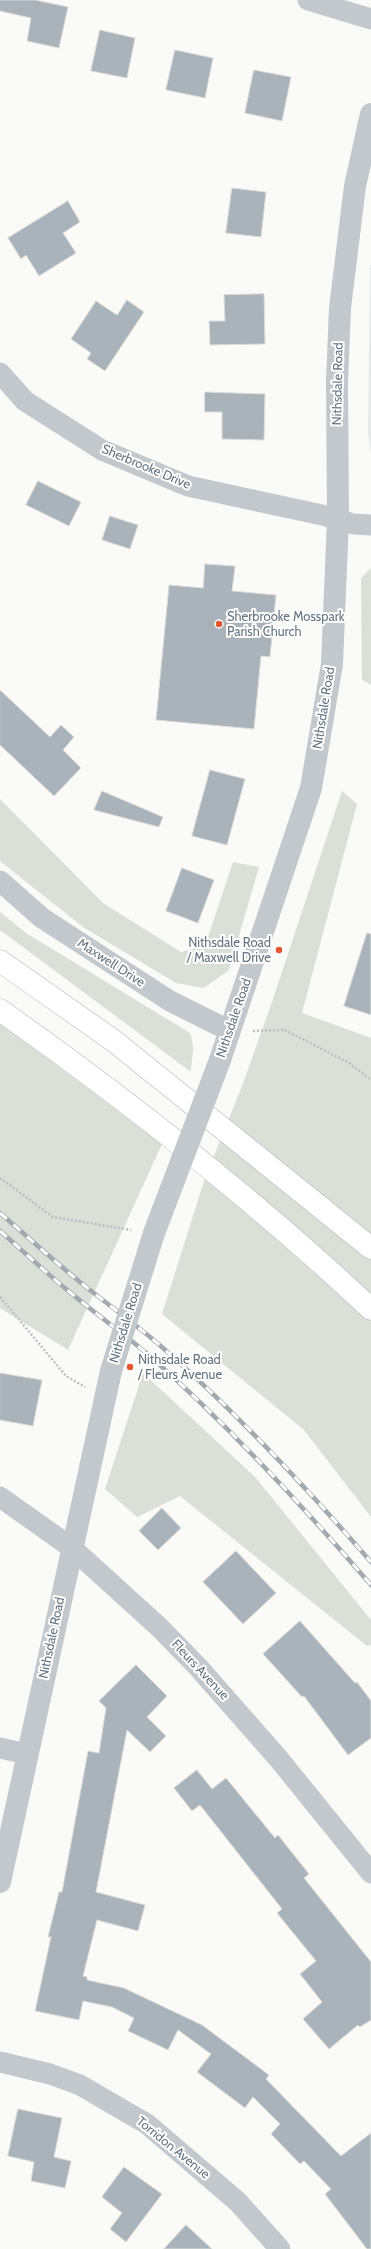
<!DOCTYPE html>
<html>
<head>
<meta charset="utf-8">
<style>
  body { margin:0 }
  canvas { display:block; background:#fafaf8 }
</style>
</head>
<body>
<canvas width="371" height="2249"></canvas>
<script>
const g = document.querySelector('canvas').getContext('2d');
g.lineJoin = 'round';
function paint(path, color) { g.fillStyle = color; g.fill(path, 'evenodd'); }
function strokePath(path, color, width, dash) { g.strokeStyle = color; g.lineWidth = width; g.lineCap = dash ? 'butt' : 'round'; g.setLineDash(dash || []); g.stroke(path); }
function write(font, color, halo, rows, align = 'center') {
  g.font = font + ' Cabin,sans-serif'; g.lineWidth = 4; g.setLineDash([]); g.textBaseline = 'middle'; g.strokeStyle = halo; g.fillStyle = color; for (const [text, x, y, turn = 0] of rows) {
    g.save(); g.translate(x, y); g.rotate((+turn || 0) * Math.PI / 180); g.textAlign = isNaN(turn) ? turn : align; if (halo) g.strokeText(text, 0, 0); g.fillText(text, 0, 0); g.restore();
  }
}
paint(new Path2D(`
  M370,265H371V454L368,433Z`), '#e8e9e9');
paint(new Path2D(`
  M371,568V685L362,680L361,578Z
  M342,791L357,804L302,1013L371,1038V1517L304,1430L162,1314L205,1178L242,1086L272,1002Z
  M0,799L103,903L181,952L205,946L233,862L259,867L229,970L204,988L176,983L83,927L0,861Z
  M0,912L26,933L190,1033C196,1048 191,1057 191,1072L0,930Z
  M0,1022L162,1144L68,1350L0,1308Z
  M143,1373L256,1478L371,1620V1645L367,1646L180,1496L137,1517L105,1489Z`), '#dadfd7');
const building = new Path2D(`
  M0,0H35L68,7L59,48L27,41L31,18L0,11Z
  M100,30L135,38L127,78L91,71Z
  M175,50L213,58L205,98L166,90Z
  M254,70L291,77L282,121L245,113Z
  M232,188L266,192L261,237L226,233Z
  M68,201L80,222L63,233L76,253L39,276L26,255L21,259L8,238Z
  M264,294L265,344L210,345L209,321H225L224,295Z
  M127,300L144,312L105,371L87,359L91,353L71,339L96,301L117,315Z
  M205,392L265,394L264,440L222,439V412H205Z
  M38,481L81,502L69,526L26,505Z
  M110,516L138,525L130,549L102,540Z
  M205,564L235,566L232,591L276,595L270,657L261,656L254,729L156,720L169,585L203,588Z
  M0,690L50,737L61,725L74,737L63,750L81,768L54,796L0,745Z
  M210,770L245,779L227,845L192,836Z
  M102,791L163,817L159,827L94,810Z
  M182,868L214,880L198,923L166,911Z
  M367,933L371,934V1015L344,1006Z
  M0,1373L42,1380L33,1426L0,1420Z
  M162,1508L181,1528L158,1550L139,1531Z
  M236,1551L276,1593L243,1624L203,1582Z
  M300,1621L355,1683L357,1682L371,1701V1738L348,1755L304,1696L302,1697L263,1654Z
  M136,1665L167,1696L147,1717L166,1736L150,1752L127,1730L96,1892L145,1905L138,1931L97,1920L83,1976L87,1977V1980L124,1988L202,2025L269,2075L266,2079L341,2156L371,2133V2249H367L325,2194L331,2189L304,2161L300,2164L271,2134L280,2124L253,2097L245,2108L197,2072L211,2054L178,2030L168,2050L128,2031L134,2018L112,2007L83,2001L79,2020L35,2011L51,1937H48L59,1892H62L88,1751L99,1753L106,1708L99,1701Z
  M197,1770L212,1789L226,1778L275,1838L278,1835L309,1874L304,1878L371,1962V2020L360,2027L358,2025L329,2049L303,2019L322,2002L300,1974L316,1961L277,1913L282,1909L200,1805L192,1811L174,1788Z
  M18,2109L62,2118L54,2157L71,2161L65,2188L31,2181L34,2162L8,2156Z
  M124,2167L162,2194L126,2242L110,2229L122,2213L102,2197Z
  M186,2225L212,2249H164Z`);
paint(building, '#aab3b9');
strokePath(building, '#dcdcda', 1);
const motorway = new Path2D(`
  M0,961L114,1041L371,1248
  M0,1010C130,1102 255,1200 371,1309`);
strokePath(motorway, '#b4b9bd', 23);
strokePath(new Path2D(`
  M253,1031L285,1030L349,1063L371,1080
  M0,1178L53,1217L131,1230
  M0,1297L66,1376L85,1387`), '#bbbfc2', 2.5, [2, 2]);
strokePath(new Path2D(`
  M308,0L371,19
  M0,373L25,401L102,450L188,486L322,515L354,524L371,525
  M0,881L42,918L170,1001L230,1031
  M0,1497L72,1548L159,1627L198,1667L278,1758L371,1873
  M0,1748L27,1754
  M0,2062L50,2074L80,2085L147,2124L238,2202L280,2249`), '#c3c8cc', 21);
strokePath(new Path2D(`
  M220,1060L311,788L332,664L338,519L337,381L340,308L355,186L371,114
  M0,1882L111,1371`), '#c3c8cc', 22);
strokePath(motorway, '#fff', 22);
const rail = new Path2D(`
  M0,1213C28,1237 56,1263 85,1286C111,1307 138,1326 163,1348C238,1414 306,1487 371,1562
  M0,1231C22,1250 43,1270 66,1289C93,1312 123,1333 151,1357C230,1427 302,1505 371,1585`);
strokePath(rail, '#a2aab0', 4.5);
strokePath(rail, '#fff', 3, [9]);
strokePath(new Path2D(`
  M111,1371L154,1233L220,1060`), '#c3c8cc', 22);
for (const [x, y, r, color] of [
  [219,624,4,"#e4572e"],
  [279,950,4,"#e4572e"],
  [130,1367,4,"#e4572e"]
]) { const dot = new Path2D(); dot.arc(x, y, r, 0, 2 * Math.PI); g.fillStyle = color; g.fill(dot); strokePath(dot, '#fff', 1.5); }
write('13px', '#657683', '#fff', [
  ["Nithsdale Road",338,384,-89],
  ["Sherbrooke Drive",146,467,23],
  ["Nithsdale Road",324,708,-81],
  ["Maxwell Drive",111,963,33],
  ["Nithsdale Road",234,1018,-71],
  ["Nithsdale Road",126,1323,-73],
  ["Nithsdale Road",52,1638,-78],
  ["Fleurs Avenue",200,1670,47],
  ["Torridon Avenue",173,2148,39]
]);
write('13px', '#657683', '#fff', [
  ["Sherbrooke Mosspark",227,617],
  ["Parish Church",227,632],
  ["Nithsdale Road",271,943,"right"],
  ["/ Maxwell Drive",271,958,"right"],
  ["Nithsdale Road",138,1360],
  ["/ Fleurs Avenue",138,1375]
], 'left');
</script>
</body>
</html>
